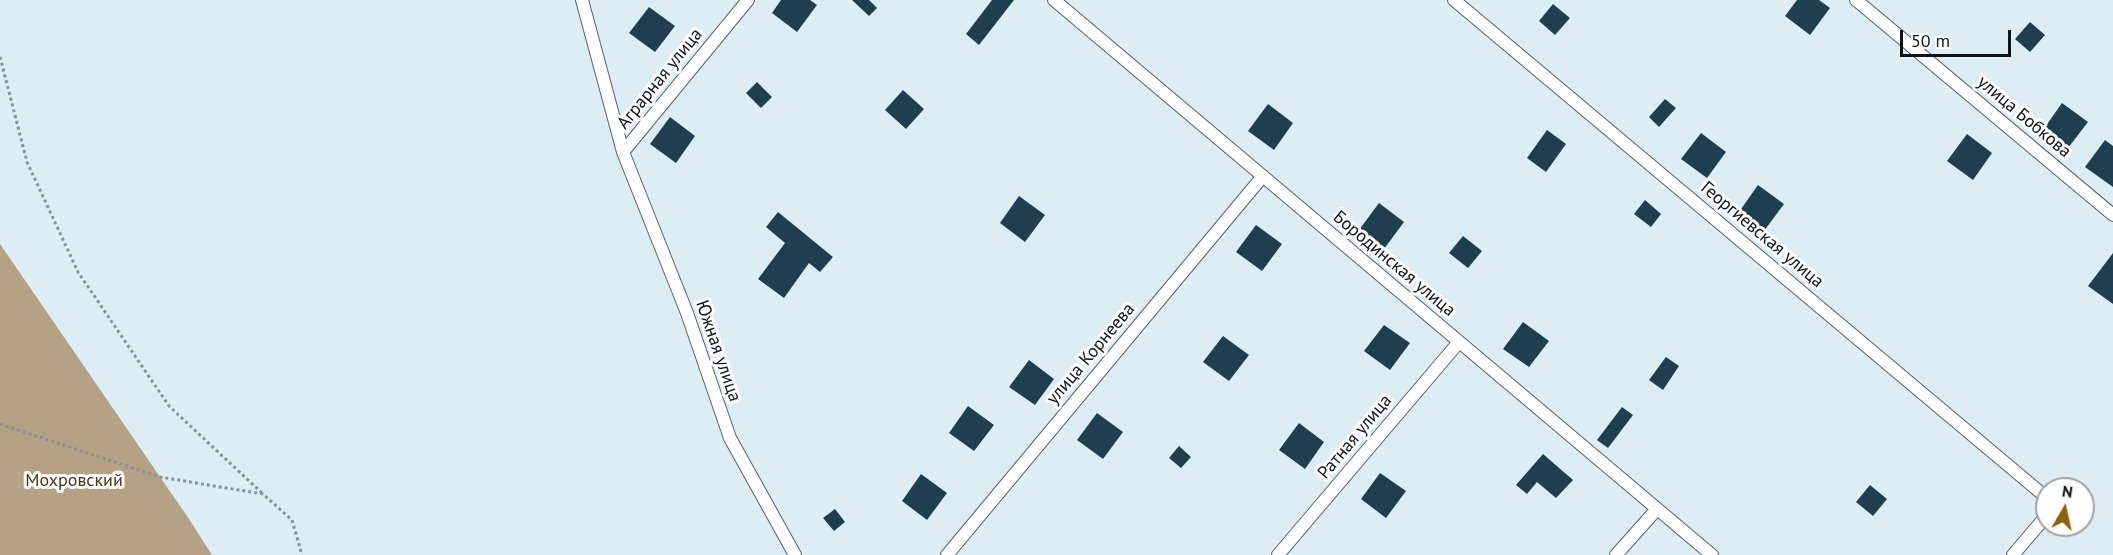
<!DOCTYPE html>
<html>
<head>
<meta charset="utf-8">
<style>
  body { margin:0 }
  #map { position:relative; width:2113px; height:555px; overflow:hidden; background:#ddedf6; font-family:"PT Sans",sans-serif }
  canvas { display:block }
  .north { position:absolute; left:2035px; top:477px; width:60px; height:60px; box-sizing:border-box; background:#fff; border:2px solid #9fa1a2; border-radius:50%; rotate:9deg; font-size:16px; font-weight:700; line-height:24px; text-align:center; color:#0e1316 }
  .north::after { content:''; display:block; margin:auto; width:21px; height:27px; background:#8d6205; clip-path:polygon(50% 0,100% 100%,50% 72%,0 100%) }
  .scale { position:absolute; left:1900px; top:30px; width:111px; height:27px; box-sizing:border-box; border:3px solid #0e1316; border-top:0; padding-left:8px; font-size:18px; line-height:21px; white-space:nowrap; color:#0e1316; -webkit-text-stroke:4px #fff; paint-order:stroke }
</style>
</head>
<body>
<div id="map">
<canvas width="2113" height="555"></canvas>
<div class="north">N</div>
<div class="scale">50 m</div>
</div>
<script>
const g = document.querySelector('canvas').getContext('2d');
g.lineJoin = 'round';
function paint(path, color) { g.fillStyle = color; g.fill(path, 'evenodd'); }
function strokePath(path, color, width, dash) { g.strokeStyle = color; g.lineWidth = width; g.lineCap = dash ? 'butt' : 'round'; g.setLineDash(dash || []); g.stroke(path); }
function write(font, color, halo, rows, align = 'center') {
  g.font = font + ' "PT Sans",sans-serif'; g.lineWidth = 6; g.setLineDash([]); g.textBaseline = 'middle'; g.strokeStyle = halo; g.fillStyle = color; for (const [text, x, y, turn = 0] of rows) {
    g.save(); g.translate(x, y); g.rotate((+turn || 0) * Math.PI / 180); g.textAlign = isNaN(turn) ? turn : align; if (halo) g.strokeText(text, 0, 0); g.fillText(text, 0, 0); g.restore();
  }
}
paint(new Path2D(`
  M0,244L189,519L212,555H0Z`), '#b5a184');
paint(new Path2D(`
  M781,0H810L817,5L797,32L772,13Z
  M852,0H869L877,8L869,16Z
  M992,0H1014L979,45L966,34Z
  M1797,0H1819L1830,8L1810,35L1785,16Z
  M1553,4L1570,18L1555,35L1539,21Z
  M649,7L675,26L655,52L629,33Z
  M2030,22L2045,35L2030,52L2015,39Z
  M757,82L772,97L761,108L746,93Z
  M903,90L924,109L906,129L885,110Z
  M1665,99L1676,108L1659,127L1649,117Z
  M2062,103L2088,122L2068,148L2043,130Z
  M1268,104L1293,123L1274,150L1248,131Z
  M670,117L695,136L676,163L650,144Z
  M1547,130L1566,144L1546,172L1527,158Z
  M1701,133L1726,152L1707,178L1681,159Z
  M1967,134L1992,153L1973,180L1947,161Z
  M2105,140L2113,146V187L2085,167Z
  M1758,185L1784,204L1764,231L1739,212Z
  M1019,196L1045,215L1025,242L1000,223Z
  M1645,200L1661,214L1651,227L1634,214Z
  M1379,203L1404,222L1384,249L1359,230Z
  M778,212L833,257L820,272L809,263L784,298L758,279L785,243L766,227Z
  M1256,225L1282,244L1262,271L1236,252Z
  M1463,236L1482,251L1468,268L1449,253Z
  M2113,253V304L2088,286Z
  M1523,322L1549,341L1529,367L1503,349Z
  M1384,325L1410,343L1390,370L1364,351Z
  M1223,336L1249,355L1229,381L1203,362Z
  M1666,357L1679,366L1663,390L1649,380Z
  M1029,360L1054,379L1035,405L1009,387Z
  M968,406L994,425L974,451L949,433Z
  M1622,407L1633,415L1608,448L1597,440Z
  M1097,413L1123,432L1103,459L1077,440Z
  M1299,423L1324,442L1305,469L1279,450Z
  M1179,446L1191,457L1181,468L1169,458Z
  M1543,454L1573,480L1556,498L1537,482L1527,494L1516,485Z
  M1380,473L1406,491L1386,518L1361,499Z
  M921,474L947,493L927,520L902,501Z
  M1870,485L1887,499L1873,516L1856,502Z
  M835,509L845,522L834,531L823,518Z`), '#1f3f4f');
const street = new Path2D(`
  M582,0L623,152L687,313L730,438L795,555
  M1054,0L1712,555
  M1454,0L2047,498
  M1856,0L2113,215
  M623,152L748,0
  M947,555L1263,176
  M1278,555L1459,342
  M1616,555L1657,509
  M2013,555L2047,515`);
strokePath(street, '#55636a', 14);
strokePath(new Path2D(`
  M0,57L27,162L78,272L169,406L263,494
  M0,424L160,477L263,494L292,520L302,555`), '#879399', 3, [3, 3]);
strokePath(street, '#fff', 12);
write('18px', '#0e1316', '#fff', [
  ["Аграрная улица",660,79,-51],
  ["улица Бобкова",2024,117,40],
  ["Георгиевская улица",1762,235,40],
  ["Бородинская улица",1394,264,40],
  ["Южная улица",718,351,71],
  ["улица Корнеева",1091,354,-50],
  ["Ратная улица",1355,437,-50]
]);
write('18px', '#4d3711', '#fff', [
  ["Мохровский",74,481]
]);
</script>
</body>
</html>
